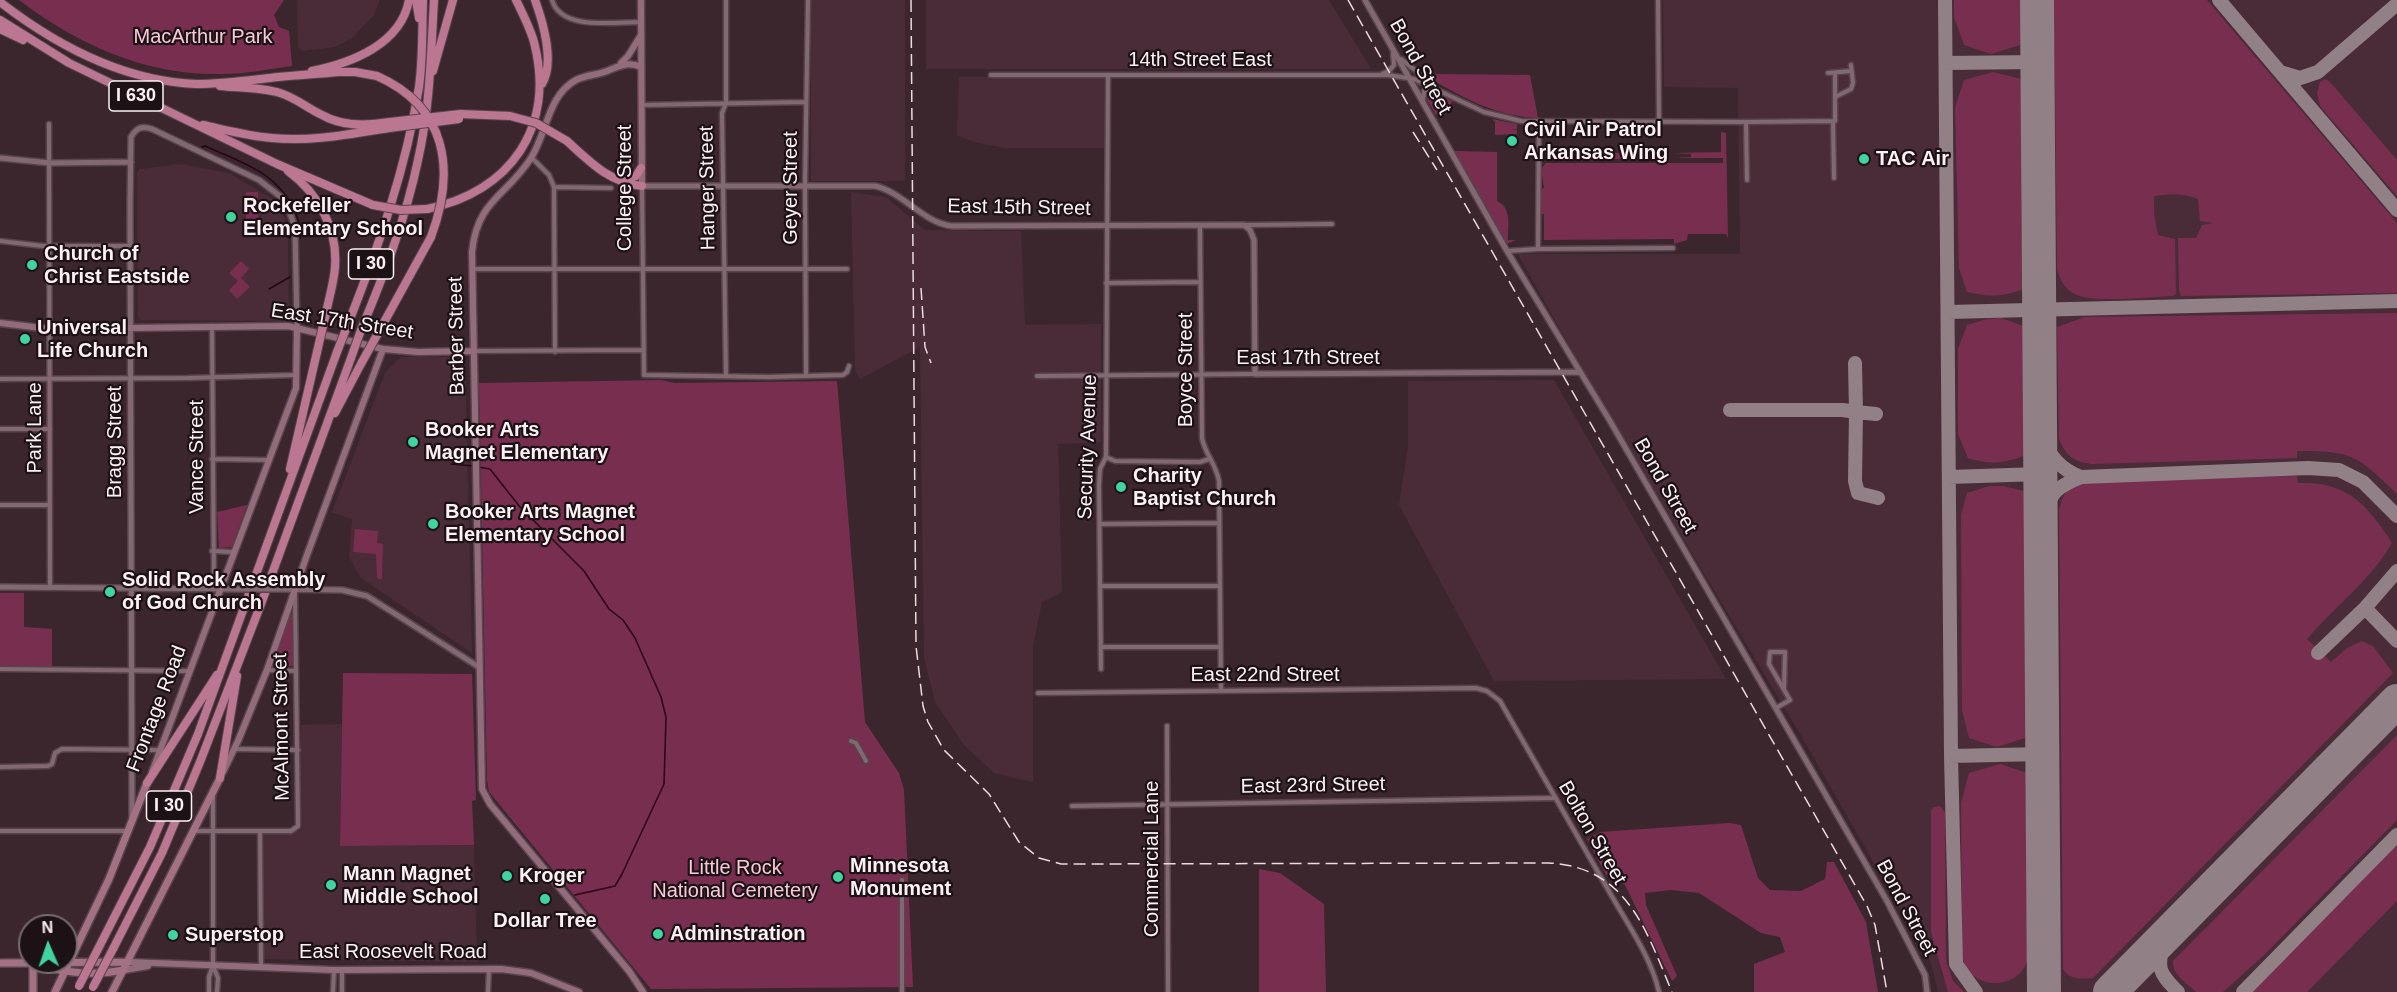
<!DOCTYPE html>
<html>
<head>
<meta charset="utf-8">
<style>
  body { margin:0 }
  #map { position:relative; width:2397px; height:992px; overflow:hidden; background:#3c262e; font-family:Helvetica,sans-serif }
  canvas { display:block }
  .north { position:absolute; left:18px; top:914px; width:60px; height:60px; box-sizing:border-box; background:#1c1216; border:2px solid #766b6f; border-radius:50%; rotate:358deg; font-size:16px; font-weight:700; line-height:24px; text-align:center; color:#fdf1f5 }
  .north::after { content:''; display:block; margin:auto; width:21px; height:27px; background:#40d4a1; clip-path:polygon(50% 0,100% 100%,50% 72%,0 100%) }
</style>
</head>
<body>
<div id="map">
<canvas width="2397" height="992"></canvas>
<div class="north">N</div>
</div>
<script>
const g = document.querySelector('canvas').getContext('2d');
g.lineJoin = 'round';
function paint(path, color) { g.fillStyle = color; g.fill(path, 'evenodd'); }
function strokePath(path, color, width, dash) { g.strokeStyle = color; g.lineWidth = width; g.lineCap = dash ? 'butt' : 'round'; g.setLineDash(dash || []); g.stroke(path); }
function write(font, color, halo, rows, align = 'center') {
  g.font = font + ' Helvetica,sans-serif'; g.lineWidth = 4.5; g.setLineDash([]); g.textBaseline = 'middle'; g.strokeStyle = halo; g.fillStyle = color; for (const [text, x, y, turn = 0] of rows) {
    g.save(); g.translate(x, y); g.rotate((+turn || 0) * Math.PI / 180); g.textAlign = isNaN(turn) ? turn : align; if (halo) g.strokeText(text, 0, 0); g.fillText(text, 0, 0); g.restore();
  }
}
paint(new Path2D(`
  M297,0H380L374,15L352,38L335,47L303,51L298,47Z
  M811,0H905V181H811Z
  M926,0H1329L1371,69H926Z
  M1663,0H2397V992H1938L1931,963L1806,744L1585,374L1518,254H1740L1738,88L1664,87Z
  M959,77H1104V148H1007L986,145L963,138L957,135Z
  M181,164L229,173L274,200L285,219L288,243L289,321L141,320L138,318L137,172L140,169Z
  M851,192L886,197L925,230L1021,231L1025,325L1101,324V442L1058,444L1062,592L1042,602L1033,646V782L994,773L964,745L935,702L924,658L920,347L860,379L855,369Z
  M401,357H465L472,653L361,578L349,557L352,519L332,512L385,373Z
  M1554,380L1726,679L1494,681L1399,505L1408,447V381Z
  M342,724L340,846L474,845L477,962L264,959V834L291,833L300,828L301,725Z`), '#492c37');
paint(new Path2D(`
  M19,0H284L274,15L279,27L289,31L292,66C269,69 246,74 223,74C147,76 78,45 19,0Z
  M1954,0H2020V45L1991,54L1964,45L1954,17Z
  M2054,0H2207L2397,223V293L2181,296L2179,290L2178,238H2196L2202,225L2214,223L2200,221L2198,199C2184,193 2169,194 2154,196V214L2158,235L2175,239L2176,294L2173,296C2150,297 2095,303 2077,295C2065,290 2060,280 2057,269Z
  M1993,72L2021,79L2022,290C1999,297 1990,297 1967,292L1959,268L1955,108L1964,80Z
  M1436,74L1530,75L1538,118C1494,116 1465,98 1427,77Z
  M2325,79L2330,82L2397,160V196L2320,106L2317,93L2320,82Z
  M1433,91L1452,101L1450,107L1436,115L1427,100L1428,93Z
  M1492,119L1517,124V129L1512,130H1517V134L1495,135V122Z
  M1721,132L1726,133L1728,238L1726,234H1688L1687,240L1674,244V239L1544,240V214H1541V189L1544,188L1541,169L1546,163H1723V158H1674L1691,157V154L1674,153L1721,152Z
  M1454,151L1497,152V201C1512,208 1508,225 1508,240H1516L1507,244Z
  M1545,153H1650V159H1548Z
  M246,192H258V227H246Z
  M241,261L249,269L241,278L250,287L237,299L229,290L238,281L229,273Z
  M2397,313V494C2358,456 2352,450 2297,451V458L2092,464C2074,462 2066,456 2059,439L2057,327L2085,317Z
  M2001,318L2023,326L2024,456C1999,464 1992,465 1968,458L1958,434V349L1967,325L1987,319Z
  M661,380L674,383L837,381L865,722L899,773L904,790L913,987L651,989L489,792L487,780L479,383Z
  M2297,476L2298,483C2347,481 2367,504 2392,543C2370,581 2335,606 2307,639L2331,662L2347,648L2362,641L2373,646L2393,673L2093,978C2081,979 2070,980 2063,969L2059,510C2064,491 2067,488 2086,482Z
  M1989,486H2003L2024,491L2025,738L1997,747L1969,738L1962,710L1961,515L1967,493Z
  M247,505L232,547L219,548L217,512Z
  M355,529L378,531L377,543L383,544L382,579H378L377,576L376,554L353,552Z
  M0,593H24V627L52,629V666H0Z
  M290,614L293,615V664L292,666H275L273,663Z
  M343,673L472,674L476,800L472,801L474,845L340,846Z
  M2397,735V820L2263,956L2223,992H2196C2187,983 2172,975 2173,961Z
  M2000,764L2027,773L2028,957C2022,992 1967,992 1962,955L1961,803L1969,773Z
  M1940,806L1945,812L1946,961L1953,981L1964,992H1948L1931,932V810L1934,807Z
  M1730,823L1741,825L1758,878L1770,890L1801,891L1825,879L1827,862H1834L1866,922L1878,992H1754V964L1785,952L1780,937L1761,933L1699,893L1671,890L1645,893L1646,905L1677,976L1672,981L1625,885L1606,875L1587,839L1600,832Z
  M2397,844V901L2307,992H2252Z
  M1259,869L1280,873L1324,904L1326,992H1259Z`), '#782f4f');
strokePath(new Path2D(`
  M202,147L205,146C242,163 278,172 295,212C299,220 302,231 300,238
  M262,236H286L290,238
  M269,289L290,277
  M451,464L474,466
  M478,467L490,469L520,507L584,571L609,609L623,620L635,638L661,697L666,717L664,784L622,874L615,886L575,895`), '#290416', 1.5);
strokePath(new Path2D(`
  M1945,0L1951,756L1956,964L1976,992
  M2219,0L2397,210
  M1946,63L2037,62
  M2280,72L2300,78L2318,72L2397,4
  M1948,312L2397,301
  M1855,363L1856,412L1876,414
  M1730,410H1843L1856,412L1855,481L1858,493L1878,498
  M2040,436C2051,456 2059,469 2081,477
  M1949,477L2040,474
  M2041,518C2053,492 2054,488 2081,477L2308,468L2339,470L2363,482L2397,516
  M2365,608L2397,641
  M2318,653L2365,608L2397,571
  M1951,756L2043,754
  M2164,938C2158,967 2156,970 2178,992
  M2120,992L2122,980
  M2243,992L2397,835`), '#928087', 14);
strokePath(new Path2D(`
  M2037,0L2044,992
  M2110,992L2397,701`), '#928087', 34);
const minor = new Path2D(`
  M552,0C561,31 614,22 641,22
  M1658,0L1659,121
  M1401,59L1430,82
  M1828,73L1851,71
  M1382,74L1389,71L1394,65L1393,53
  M991,75H1388L1414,79L1484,112L1521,121L1746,122L1747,180
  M1835,97L1851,89L1853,83L1851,65
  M1423,101L1424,91L1435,86
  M642,105L806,102
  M1833,121L1834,178
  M1539,122L1538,249L1673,248
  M1746,122L1835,121V73
  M49,124L50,587
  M531,157L549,175L554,187L555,352
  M642,186L644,375L768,377L843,375L847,372L849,366
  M554,187L611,188
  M1200,225L1202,438C1205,454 1216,464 1219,481L1221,690
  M1245,225L1332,224
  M0,241L43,246H129
  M1507,251L1538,249
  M473,269H847
  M1106,283L1200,282
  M212,326L214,588
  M474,351L643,350
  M726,376L722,113L726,103V0
  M806,376L805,186L808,0
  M1037,376L1255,374
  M0,379L188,378L296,375
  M0,429H50
  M1106,457L1115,461L1200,462L1209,459
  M212,459L269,460
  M0,505H50
  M1101,524L1219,523
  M212,551L234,552
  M1101,586H1220
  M1102,647H1219
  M0,669L189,671
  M1101,669L1099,485L1100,469L1106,457L1108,75
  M267,670L296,671
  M1038,693L1476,688L1487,691L1500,701C1536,765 1573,829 1610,893C1628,925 1651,957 1659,992
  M1776,708L1790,700L1769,664L1770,652H1785L1784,689
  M1167,726L1168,992
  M851,741L856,743L866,761
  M235,749L298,750
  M0,767L48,766L52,764L55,753L62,749L159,750
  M1072,806L1554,798
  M0,831H128
  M193,831H291L298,826L295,595
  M260,831L261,967
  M902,880V992
  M213,966L218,978L217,992
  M209,992V977L213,965V795
  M333,992L334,970
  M342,992V970
  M488,992L489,969`);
const tertiary = new Path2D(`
  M1365,0L1507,251L1610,421L1887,901L1925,975L1927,992
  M0,158L50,163L131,162
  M642,186H875C903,192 923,223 952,226L1244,225L1250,230L1254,240L1255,374L1579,372
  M0,587L238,589
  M277,589L342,590L367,596L479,667
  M132,818L130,204L131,137C137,127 142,126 152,129L259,180L281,197L288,207L295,228L297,327`);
const secondary = new Path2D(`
  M641,0L642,186
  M621,63L628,56L641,35
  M641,67C627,61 620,66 607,71C597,75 586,75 576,80C548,95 547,133 531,158C507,196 477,200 472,252L482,789L490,804L629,971L643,992
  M0,323L50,329L288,326L383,349L418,352L473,351
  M152,772L296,388L297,327
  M223,772L238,741L267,670L307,555L383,349
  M128,962L334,970L501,969L531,973L579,992
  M124,970L148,966`);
const primary = new Path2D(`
  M0,963L128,962
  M33,963V992
  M41,966C70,973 94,976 124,970
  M55,992L109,879L147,783
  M112,992L220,778`);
const motorway = new Path2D(`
  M416,0L419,18
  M535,0C543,22 555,63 542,84
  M0,2C57,46 123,81 196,84C223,84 251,80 278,77C298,75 318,74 338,72H355L377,76
  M0,20L69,63L277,164L373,205
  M0,29L23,40
  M312,71C352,63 401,44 409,0
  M433,71L453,0
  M220,86C240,88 261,87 280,93C296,98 307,108 322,115C343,127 367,126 390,122
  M460,114L510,116
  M203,125C226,130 248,136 272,138C311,142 351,134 389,128
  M567,141C590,162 610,183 642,186
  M288,171C318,193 338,229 335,267C334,282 329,298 326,313
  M622,182L636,176L641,168
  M427,209C510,192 556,128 534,42C530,28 523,14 516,0
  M348,324C378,248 406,169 419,87C423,58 422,29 423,0
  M361,330C384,275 406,218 418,160C430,108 431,53 434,0
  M377,335L431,237
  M335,413L362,362
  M290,469L317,352
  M220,778L237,676
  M147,783L217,675
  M98,949L150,847L198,734L337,352
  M113,949L162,853L200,762L261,604L351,358`);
strokePath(minor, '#57444c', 7);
strokePath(tertiary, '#57444c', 8);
strokePath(secondary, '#57444c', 9);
strokePath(primary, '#57444c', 10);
strokePath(motorway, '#57444c', 10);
strokePath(minor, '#826871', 4);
strokePath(tertiary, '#826871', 5);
strokePath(secondary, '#936c7b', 6);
strokePath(primary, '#a47184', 7);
strokePath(motorway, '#bb7791', 8);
strokePath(new Path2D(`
  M911,0L916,646L923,706L928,722L944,750L989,794L1019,842L1039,858L1061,864L1549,863C1627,867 1646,930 1672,992
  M1348,0L1867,906L1875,925L1887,992
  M1413,132L1437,170
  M921,288L925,347L931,363`), '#e9dbe0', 1.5, [12, 6]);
const tertiaryBridge = new Path2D(`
  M238,589H277`);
const motorwayBridge = new Path2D(`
  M377,76C447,107 456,170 431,237
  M510,116L536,123L567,141
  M390,122L460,114
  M389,128L459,119
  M373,205L401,210L427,209
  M317,352L326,313
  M337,352L348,324
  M351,358L361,330
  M362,362L377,335
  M79,986L98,949
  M93,987L113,949`);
strokePath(tertiaryBridge, '#57444c', 8, []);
strokePath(motorwayBridge, '#57444c', 10, []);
strokePath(tertiaryBridge, '#826871', 5);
strokePath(motorwayBridge, '#bb7791', 8);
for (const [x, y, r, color] of [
  [1512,141,6,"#40d4a1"],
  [1864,159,6,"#40d4a1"],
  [231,217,6,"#40d4a1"],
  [32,265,6,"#40d4a1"],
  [25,339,6,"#40d4a1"],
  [413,442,6,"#40d4a1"],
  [1121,487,6,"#40d4a1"],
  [433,524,6,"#40d4a1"],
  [110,592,6,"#40d4a1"],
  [507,876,6,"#40d4a1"],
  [838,877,6,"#40d4a1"],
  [331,885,6,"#40d4a1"],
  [545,899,6,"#40d4a1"],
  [658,934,6,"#40d4a1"],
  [173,935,6,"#40d4a1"]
]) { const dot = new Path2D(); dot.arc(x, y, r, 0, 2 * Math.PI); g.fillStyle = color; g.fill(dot); strokePath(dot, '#1c1216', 2); }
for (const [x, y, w] of [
  [136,96,54],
  [371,264,45],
  [169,806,45]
]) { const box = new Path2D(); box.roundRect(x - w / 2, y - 15, w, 30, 4.5); g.fillStyle = '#1c1216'; g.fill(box); strokePath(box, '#fdf1f5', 1.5); }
write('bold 18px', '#fdf1f5', null, [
  ["I 630",136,96],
  ["I 30",371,264],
  ["I 30",169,806]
]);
write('20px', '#f7c9d9', '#1c1216', [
  ["MacArthur Park",203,37],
  ["Little Rock",735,868],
  ["National Cemetery",735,891]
]);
write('20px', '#fdf1f5', '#1c1216', [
  ["14th Street East",1200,60],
  ["Bond Street",1420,67,61],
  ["College Street",625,188,-90],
  ["Hanger Street",708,188,-91],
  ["Geyer Street",791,188,-90],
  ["East 15th Street",1019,208,1],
  ["East 17th Street",342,322,9],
  ["Barber Street",457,336,-91],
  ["East 17th Street",1308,358],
  ["Boyce Street",1186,370,-90],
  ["Park Lane",35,428,-90],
  ["Bragg Street",115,442,-90],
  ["Security Avenue",1088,447,-88],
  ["Vance Street",197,457,-90],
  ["Bond Street",1665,486,60],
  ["East 22nd Street",1265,675],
  ["Frontage Road",157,709,-69],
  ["McAlmont Street",282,727,-91],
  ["East 23rd Street",1313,786,-1],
  ["Bolton Street",1592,833,60],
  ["Commercial Lane",1152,859,-90],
  ["Bond Street",1906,908,62],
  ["East Roosevelt Road",393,952]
]);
write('bold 20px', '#fdf1f5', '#1c1216', [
  ["Civil Air Patrol",1524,130],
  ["Arkansas Wing",1524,153],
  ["TAC Air",1876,159],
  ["Rockefeller",243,206],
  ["Elementary School",243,229],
  ["Church of",44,254],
  ["Christ Eastside",44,277],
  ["Universal",37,328],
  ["Life Church",37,351],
  ["Booker Arts",425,430],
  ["Magnet Elementary",425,453],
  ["Charity",1133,476],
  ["Baptist Church",1133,499],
  ["Booker Arts Magnet",445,512],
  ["Elementary School",445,535],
  ["Solid Rock Assembly",122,580],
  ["of God Church",122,603],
  ["Minnesota",850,866],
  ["Monument",850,889],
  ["Mann Magnet",343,874],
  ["Middle School",343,897],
  ["Kroger",519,876],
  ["Dollar Tree",545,921,"center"],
  ["Adminstration",670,934],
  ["Superstop",185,935]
], 'left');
</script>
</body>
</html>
